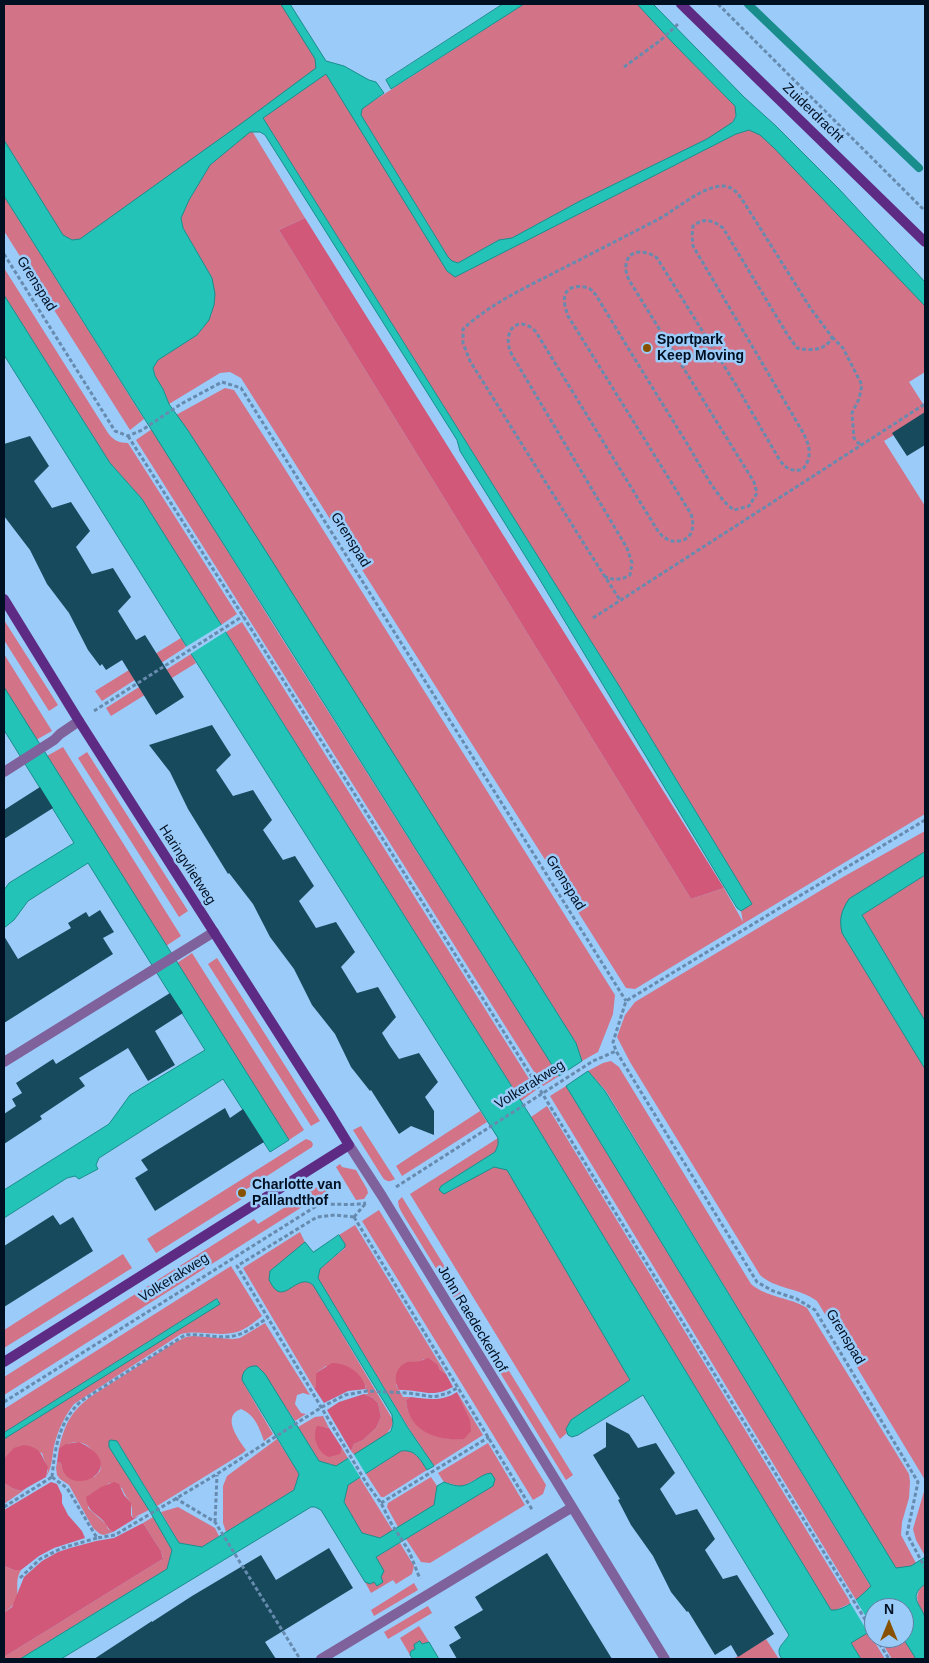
<!DOCTYPE html>
<html>
<head>
<meta charset="utf-8">
<style>
  body { margin:0 }
  #map { position:relative; width:929px; height:1663px; overflow:hidden; background:#9bcbf8; font-family:Arial,sans-serif }
  canvas { display:block }
  .frame { position:absolute; inset:0; border:5px solid #001023; pointer-events:none }
  .north { position:absolute; left:864px; top:1598px; width:50px; height:50px; box-sizing:border-box; background:#9bcbf8; border:1px solid #5d80a3; border-radius:50%; rotate:0deg; font-size:14px; font-weight:700; line-height:20px; text-align:center; color:#001023 }
  .north::after { content:''; display:block; margin:auto; width:18px; height:22px; background:#885100; clip-path:polygon(50% 0,100% 100%,50% 72%,0 100%) }
</style>
</head>
<body>
<div id="map">
<canvas width="929" height="1663"></canvas>
<div class="frame"></div>
<div class="north">N</div>
</div>
<script>
const g = document.querySelector('canvas').getContext('2d');
g.lineJoin = 'round';
function paint(path, color) { g.fillStyle = color; g.fill(path, 'evenodd'); }
function strokePath(path, color, width, dash) { g.strokeStyle = color; g.lineWidth = width; g.lineCap = dash ? 'butt' : 'round'; g.setLineDash(dash || []); g.stroke(path); }
function write(font, color, halo, rows, align = 'center') {
  g.font = font + ' Arial,sans-serif'; g.lineWidth = 5; g.setLineDash([]); g.textBaseline = 'middle'; g.strokeStyle = halo; g.fillStyle = color; for (const [text, x, y, turn = 0] of rows) {
    g.save(); g.translate(x, y); g.rotate((+turn || 0) * Math.PI / 180); g.textAlign = isNaN(turn) ? turn : align; if (halo) g.strokeText(text, 0, 0); g.fillText(text, 0, 0); g.restore();
  }
}
paint(new Path2D(`
  M4,4H284L324,71L249,126L305,218L279,230L691,899L724,888L743,922L741,911L752,904L621,689L263,118L326,73L447,271L455,277L736,134L748,130L756,122L925,291V372L909,382L925,407V416L884,441L925,506V814L635,989L626,988L241,378L230,372L220,373L169,404L163,389L155,376L153,368L158,360L197,335L203,328L212,313V278L183,228L181,218L189,200L210,165L242,138V124L80,239L72,240L63,236L4,140Z
  M524,4H637L674,44L735,106C741,124 719,132 707,139L580,201L512,238L499,240L458,263L452,261L448,257L361,115V109Z
  M4,196L144,419L130,430L4,231Z
  M4,268L108,433C113,440 119,443 128,443L237,614L221,625L142,499L110,463L4,295Z
  M225,388L234,390L283,466L615,995L613,1014L598,1052L582,1061L576,1043L187,429L176,415Z
  M152,429L274,626L559,1076L543,1086L136,440Z
  M4,620L58,705L49,711L4,640Z
  M242,622L536,1090L521,1101L226,632Z
  M181,638L186,647L102,701L95,691Z
  M4,654L52,731L36,740L4,688Z
  M191,654L196,663L111,716L106,708Z
  M63,747L181,936L166,946L47,756Z
  M87,752L188,911L179,917L78,758Z
  M925,831V852L849,899L842,933L925,1069V1480L817,1301C800,1288 775,1289 760,1275L630,1062L617,1037L625,1015L635,1002L843,877Z
  M925,875V1021L862,915Z
  M192,953L304,1130L289,1140L177,963Z
  M217,958L320,1121L311,1126L208,964Z
  M611,1061L619,1067L751,1284C767,1298 790,1297 807,1308L909,1474L910,1482L909,1498L902,1522L901,1535L916,1563L911,1566L896,1569L606,1091L588,1071L603,1063Z
  M566,1086L871,1587L856,1600L550,1096Z
  M547,1106L851,1603L836,1610H831L531,1117Z
  M480,1111L487,1122L402,1176L396,1166Z
  M361,1126L395,1179C390,1182 387,1182 383,1178L353,1130Z
  M498,1138V1145L495,1152L441,1186L439,1190L451,1191L472,1178L494,1167L507,1170L630,1380L571,1420L566,1429L567,1433L560,1439L410,1194Z
  M306,1139L311,1141L313,1144L312,1147L239,1194L242,1199L156,1253L147,1239Z
  M340,1164L342,1167L356,1170L367,1189L368,1193L364,1199L356,1200L336,1167Z
  M330,1179H334L335,1183L334,1186L315,1199L316,1201L310,1202L4,1395V1377L254,1219L258,1224Z
  M402,1197L573,1475L566,1480L402,1213L399,1207L398,1201Z
  M379,1210L546,1485L543,1494L533,1500L362,1221Z
  M355,1225L446,1374L440,1370L438,1365L424,1359L419,1362L396,1385L403,1397H411L406,1400C408,1429 433,1439 458,1439L470,1421L457,1392L483,1435L434,1466L408,1427L318,1278L320,1269L345,1248V1244L339,1235Z
  M300,1232L305,1242L270,1271L284,1291C294,1286 303,1277 313,1285L393,1420C393,1436 367,1447 354,1455L351,1451L354,1444L363,1440L376,1428L381,1417L378,1403L373,1398L364,1394H368L365,1385L326,1366L316,1373V1387L314,1388L243,1268Z
  M123,1254L132,1268L4,1348V1330Z
  M231,1266L262,1316C253,1323 243,1332 232,1333C215,1336 198,1330 181,1334L74,1404C64,1417 58,1430 54,1446C52,1457 52,1468 46,1477L48,1471L42,1453L15,1448L4,1458V1439L219,1304V1300L217,1299L4,1433V1409Z
  M265,1323L310,1395L303,1393L297,1395L295,1404L301,1413L306,1414L295,1421L260,1369L244,1384L273,1434L264,1441C259,1427 255,1415 241,1409C221,1416 238,1439 246,1450L243,1453L157,1506L117,1441L111,1440L109,1442V1447L149,1510L133,1518C131,1513 133,1510 131,1505C129,1499 124,1495 122,1488L110,1483L89,1495L88,1508L106,1524L108,1529L113,1532L104,1535L100,1534L93,1528L69,1485L60,1479L57,1475L56,1468L57,1462L61,1463L63,1471L94,1477L100,1471L101,1466C94,1451 87,1437 67,1444C64,1445 62,1447 59,1448C65,1424 70,1413 90,1397L174,1343L186,1337L193,1336L233,1339L240,1338Z
  M323,1416L329,1428L324,1427L342,1450V1448L348,1458L336,1466L319,1461L298,1427L315,1417Z
  M277,1439L299,1474L294,1490L226,1532L223,1523V1486L227,1476Z
  M488,1443L525,1505L430,1563L421,1562L406,1539L493,1486L488,1473L463,1486H459L444,1482L438,1473Z
  M401,1451C415,1449 420,1459 427,1470L384,1497H381L366,1474Z
  M431,1477L437,1486L434,1505L398,1527L387,1507L388,1503Z
  M360,1478L393,1531L380,1538L362,1533L344,1502L348,1485Z
  M4,1483L12,1488L21,1491L27,1488L4,1504Z
  M925,1488V1556L916,1540L913,1529Z
  M178,1507L215,1528L219,1536L202,1547L179,1543L161,1512Z
  M153,1517L172,1550L167,1569L20,1659H4V1657L161,1560L163,1558L161,1551L143,1523Z
  M400,1543L414,1566L412,1574L396,1584L393,1580L371,1593L365,1582L370,1584L380,1577L376,1557Z
  M4,1566L14,1570H21C11,1587 27,1597 4,1613Z
  M414,1583L418,1590L374,1616L371,1610Z
  M925,1584V1617C918,1605 912,1594 925,1584Z
  M428,1606L432,1613L388,1639L384,1632Z
  M419,1626L429,1642L414,1646L415,1649L411,1651L410,1655L400,1638Z
  M868,1631L885,1659H861L851,1643Z
  M879,1638H903L916,1659H892Z
  M766,1639L779,1659H733Z`), '#d27388');
paint(new Path2D(`
  M305,218L724,888L691,899L279,230Z
  M428,1358L438,1365L440,1370L446,1374L453,1387C431,1399 421,1389 399,1390C393,1380 395,1366 408,1362C412,1361 416,1363 420,1361C423,1360 425,1359 428,1358Z
  M332,1363C347,1363 363,1373 366,1389L348,1391L324,1403L314,1388L316,1387V1373Z
  M457,1392L470,1420L471,1431L464,1439C437,1441 408,1432 406,1400L411,1397C427,1399 442,1402 457,1392Z
  M364,1394L373,1398L378,1403L381,1417L376,1428L363,1440L354,1444L351,1451L327,1410L339,1402Z
  M317,1426L329,1428L342,1448L340,1454L329,1457C317,1452 312,1437 317,1426Z
  M79,1442C129,1465 80,1495 65,1474C62,1471 62,1467 61,1463L57,1462L59,1448L66,1444Z
  M24,1445C42,1448 40,1454 48,1467L46,1477L21,1491L12,1488L4,1483V1458L14,1448Z
  M51,1482L57,1484L62,1495V1503L68,1515L82,1531L85,1538L54,1548L39,1556L21,1570H14L4,1566V1510Z
  M114,1482L119,1484L124,1495L131,1503V1515L133,1518L139,1516L113,1532C108,1529 108,1527 105,1523C97,1512 88,1514 86,1497L101,1487Z
  M143,1523L161,1551L163,1559L161,1560L4,1657V1613L12,1607L24,1577L42,1561L58,1552L70,1548L96,1541L114,1538Z`), '#d15878');
const water = new Path2D(`
  M281,4H290L326,61L344,66L369,80L376,82L384,93L362,109L361,115L448,257L452,261L458,263L499,240L512,238L580,201L707,139L733,122L736,116L735,106L674,44L637,4H653L744,97L776,126L840,190L925,282V306L774,148L760,135L749,130L736,134L455,277L447,271L326,74L263,118L621,689L752,904L741,911L737,908L537,575L460,451L457,440L265,135L260,132H250L210,165L189,200L181,218L183,228L212,278L215,294L214,305L209,320L197,335L158,360L153,368L155,376L163,389L169,404L187,429L267,553L576,1043L582,1061L559,1076L4,196V140L63,235L72,240L80,239L242,123L316,68L315,59Z
  M503,4H524L391,89L386,80Z
  M4,295L110,463L142,499L531,1117L831,1610C846,1611 861,1596 871,1586L566,1086L588,1071L605,1091L896,1568L911,1566L925,1557V1584C906,1598 923,1605 925,1619C927,1631 925,1646 925,1659H916L903,1638L904,1608H874V1629L851,1643L861,1659H782C774,1648 784,1644 789,1635L643,1395L578,1435L572,1437L568,1435L566,1429L571,1420L630,1380L507,1170L494,1167L444,1194L439,1190L441,1186L495,1152L498,1145V1138L195,660L4,355Z
  M4,687L289,1140L270,1152L223,1079L99,1158L96,1165L98,1169L79,1179L75,1176L67,1178L4,1218V1190L109,1124L130,1095L205,1050L88,863L28,901L14,920L4,928V890L9,883L74,843L4,730Z
  M925,852V875L862,915L925,1021V1069L842,933C839,919 841,911 849,899Z
  M339,1235L345,1244V1247L320,1269L318,1278L408,1428L434,1466L427,1470C420,1459 415,1449 401,1451L348,1485L344,1502L362,1533L380,1538L434,1505L437,1486L444,1482C449,1484 455,1486 460,1486C471,1486 480,1474 491,1473L495,1479L493,1486L376,1557L384,1571L381,1577L383,1582L377,1586L374,1582L370,1584L365,1582L321,1510L315,1507H311L61,1659H20L167,1569L172,1550L149,1510L109,1447V1441L111,1440L117,1441L179,1543L202,1547L294,1490L299,1474L242,1380C242,1372 247,1365 257,1366L265,1374L319,1461L336,1466L391,1431L393,1424L392,1415L313,1285C299,1273 287,1299 276,1290C273,1288 271,1283 269,1280L270,1271L305,1242L313,1252Z
  M217,1299L220,1304L4,1439V1433Z
  M420,1641L422,1644L429,1642L439,1659H413L410,1655L411,1651L415,1649L414,1645Z`);
paint(water, '#23c3b7');
strokePath(water, '#188d8b', 1);
paint(new Path2D(`
  M223,624L228,630L189,655L184,648Z
  M353,1453L367,1476L362,1480L347,1456Z
  M854,1597L874,1630V1631L869,1634L849,1601Z`), '#9bcbf8');
strokePath(new Path2D(`
  M748,4L919,168`), '#188d8b', 8);
paint(new Path2D(`
  M925,412V445L907,456L892,433Z
  M30,436L49,466L34,481L52,508L71,502L90,531L76,547L92,574L113,568L131,597L118,611L136,640L145,635L184,697L156,715L122,660L106,670L102,664L100,666L88,650L69,613L47,584L30,550L4,516V444Z
  M212,725L231,755L216,770L233,796L253,790L272,820L263,830L283,860L295,856L314,886L299,901L316,928L336,922L355,952L341,967L357,993L378,987L396,1017L382,1033L390,1046L399,1059L419,1053L438,1082L425,1097L434,1111V1135L411,1126L399,1134L371,1090L370,1091L351,1067L335,1034L312,1005L294,969L270,937L253,904L229,873L228,874L188,809L170,772L149,745Z
  M40,787L53,808L4,839V810Z
  M100,910L114,932L103,938L113,954L4,1023V936L18,959L71,928L68,923L86,912L89,917Z
  M170,993L183,1013L155,1031L175,1065L148,1081L128,1048L79,1078L85,1086L40,1116L42,1119L4,1144V1114L16,1106L12,1099L22,1093L16,1083L53,1059L56,1064Z
  M225,1108L230,1118L243,1109L264,1142L155,1211L135,1178L148,1170L141,1160Z
  M53,1215L60,1225L73,1217L93,1251L4,1307V1246Z
  M606,1422L629,1434L638,1448L656,1443L675,1473L660,1489L676,1515L697,1509L715,1539L705,1550L723,1579L737,1575L774,1634L738,1657L731,1645L715,1655L688,1611L687,1612L671,1592L653,1556L631,1525L618,1500L620,1499L593,1455L606,1447Z
  M329,1548L353,1588L265,1642L276,1659H94L152,1621V1622L192,1596L261,1555L276,1580Z
  M547,1553L612,1659H457L449,1645L461,1638L454,1627L483,1610L475,1597Z`), '#174a5d');
strokePath(new Path2D(`
  M718,4L925,211
  M624,67L661,40L678,24
  M4,254L115,431L128,436L142,430L181,404L222,382L241,388L626,1001
  M832,337L843,348L862,385L859,399L852,413L854,438L858,443L863,444
  M128,436L243,616L542,1093L874,1634
  M604,576C614,581 621,580 630,575L632,563L627,548L512,355C500,331 519,313 536,332L656,528C659,532 662,537 667,539C671,542 674,541 679,541C693,539 695,526 691,514L568,316C566,310 563,302 565,295C568,285 583,285 590,289C593,291 594,293 596,295C626,345 657,395 688,445C699,463 716,498 734,510L749,506L757,493L754,482L629,280C627,275 625,270 626,265C628,248 647,250 657,258L736,385L779,459C786,469 790,471 802,470C818,452 804,435 794,417L693,246L692,236L693,226C704,217 713,220 723,228L787,334L797,348C811,351 826,351 832,337L811,309L745,204C739,195 734,186 722,186C700,187 675,211 655,221C620,239 585,257 550,275C520,290 488,306 463,329V343L470,361L591,555L620,600
  M593,618L925,404
  M94,711L243,616
  M925,820L626,1001L613,1042L616,1051L757,1282L773,1291L797,1299L815,1310L918,1482L907,1534L925,1568
  M396,1187L593,1061L616,1051
  M354,1217L335,1215L317,1217L237,1266L367,1484L381,1503L391,1523L409,1551L420,1579
  M354,1217L533,1511
  M354,1217L366,1203
  M4,1402L318,1205C334,1203 350,1206 366,1203
  M52,1477L67,1488L97,1538L115,1535L217,1474L322,1407L345,1395L367,1391L409,1393L434,1397L448,1393L459,1387
  M52,1477C55,1447 59,1422 81,1401L185,1335C201,1333 222,1340 237,1335C248,1332 259,1323 268,1318
  M175,1498L215,1522L300,1659
  M381,1503L489,1437
  M4,1507L52,1477
  M215,1522L217,1475
  M20,1578L40,1559L62,1548L97,1538
  M876,1638L889,1659`), '#668baf', 3, [4, 2.5]);
strokePath(new Path2D(`
  M4,772L54,740L60,734L79,721
  M4,1062L214,932
  M349,1145L382,1196L665,1659
  M321,1659L571,1508`), '#7f619c', 10);
strokePath(new Path2D(`
  M681,4L925,242
  M4,599L79,721L330,1114L349,1145L4,1362`), '#5d2b84', 10);
for (const [x, y, r, color] of [
  [647,348,5,"#885100"],
  [242,1193,5,"#885100"]
]) { const dot = new Path2D(); dot.arc(x, y, r, 0, 2 * Math.PI); g.fillStyle = color; g.fill(dot); strokePath(dot, '#9bcbf8', 2); }
write('14px', '#001023', '#9bcbf8', [
  ["Zuiderdracht",813,113,44],
  ["Grenspad",36,284,58],
  ["Grenspad",350,540,58],
  ["Haringvlietweg",187,865,57],
  ["Grenspad",565,883,58],
  ["Volkerakweg",530,1085,-32],
  ["Volkerakweg",174,1278,-32],
  ["John Raedeckerhof",472,1319,59],
  ["Grenspad",845,1337,59]
]);
write('bold 14px', '#001023', '#9bcbf8', [
  ["Sportpark",657,340],
  ["Keep Moving",657,356],
  ["Charlotte van",252,1185],
  ["Pallandthof",252,1201]
], 'left');
</script>
</body>
</html>
